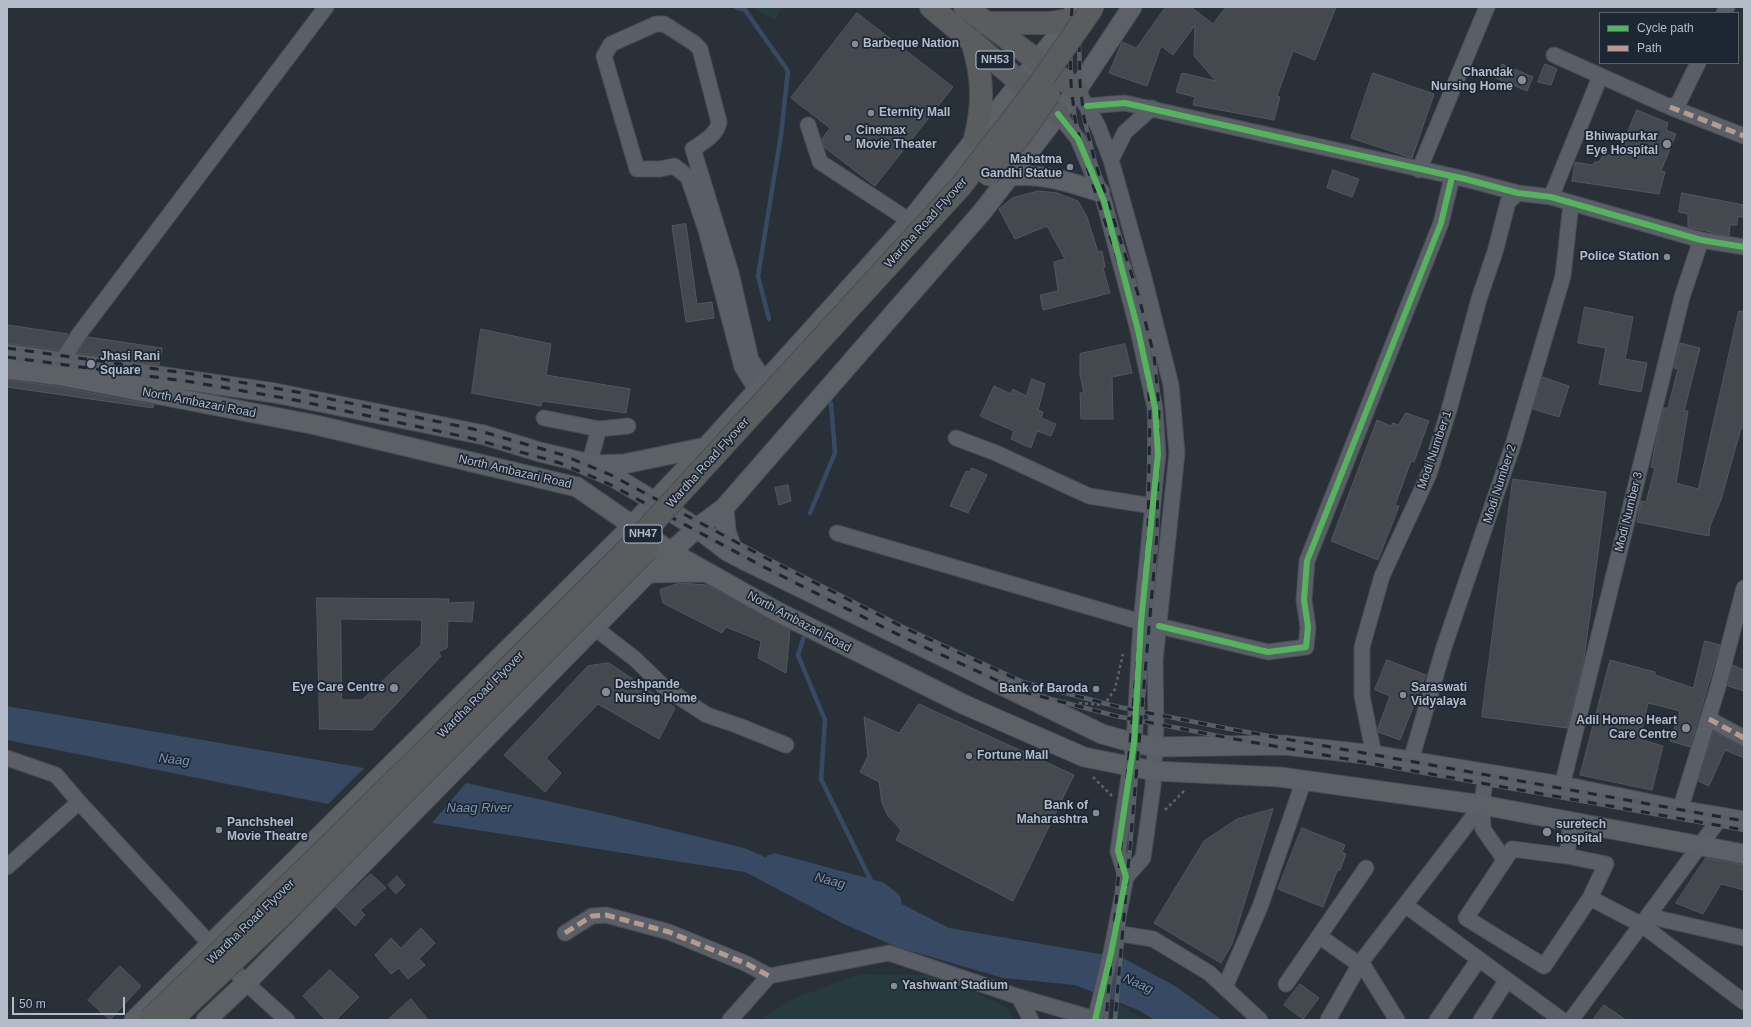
<!DOCTYPE html>
<html>
<head>
<meta charset="utf-8">
<style>
  body { margin:0 }
  #map { position:relative; width:1751px; height:1027px; overflow:hidden; background:#2a3038; font-family:Helvetica,sans-serif }
  canvas { display:block }
  .frame { position:absolute; inset:0; border:8px solid #b4bcc9; pointer-events:none }
  .legend { position:absolute; left:1599px; top:12px; width:140px; height:52px; box-sizing:border-box; background:#1d2633; border:1px solid #59626f; margin:0; padding:5px 7px; list-style:none; font-size:12px; color:#b4bcc9 }
  .legend li { display:flex; align-items:center; gap:8px; height:20px }
  .legend b { width:20px; border:1px solid #59626f }
  .scale { position:absolute; left:12px; top:997px; width:113px; height:18px; box-sizing:border-box; border:2px solid #b4bcc9; border-top:0; padding-left:5px; font-size:12px; line-height:14px; white-space:nowrap; color:#b4bcc9; -webkit-text-stroke:3px #1d2633; paint-order:stroke }
</style>
</head>
<body>
<div id="map">
<canvas width="1751" height="1027"></canvas>
<div class="frame"></div>
<ul class="legend">
<li><b style="height:5px;background:#56b35d"></b>Cycle path</li>
<li><b style="height:5px;background:#b69a8f"></b>Path</li>
</ul>
<div class="scale">50 m</div>
</div>
<script>
const g = document.querySelector('canvas').getContext('2d');
g.lineJoin = 'round';
function paint(path, color) { g.fillStyle = color; g.fill(path, 'evenodd'); }
function strokePath(path, color, width, dash) { g.strokeStyle = color; g.lineWidth = width; g.lineCap = dash ? 'butt' : 'round'; g.setLineDash(dash || []); g.stroke(path); }
function write(font, color, halo, rows, align = 'center') {
  g.font = font + ' Helvetica,sans-serif'; g.lineWidth = 3.5; g.setLineDash([]); g.textBaseline = 'middle'; g.strokeStyle = halo; g.fillStyle = color; for (const [text, x, y, turn = 0] of rows) {
    g.save(); g.translate(x, y); g.rotate((+turn || 0) * Math.PI / 180); g.textAlign = isNaN(turn) ? turn : align; if (halo) g.strokeText(text, 0, 0); g.fillText(text, 0, 0); g.restore();
  }
}
paint(new Path2D(`
  M751,7H782L775,20Z
  M861,974L937,975L1006,1007L1014,1020H759L797,997Z
  M1117,1003L1144,1020H1112Z`), '#273a3e');
paint(new Path2D(`
  M7,706L364,768L328,804L7,740Z
  M466,783L597,812L744,848L822,881L884,895L949,928L1123,958L1175,986L1222,1020H1155L1138,1010L1075,985L1003,978L897,947L844,924L745,872L432,823Z`), '#384963');
strokePath(new Path2D(`
  M736,7L745,10L788,71L781,135L758,276L769,319
  M810,513L835,453L831,403
  M805,633L798,655L825,720L821,779L878,895`), '#384963', 4.5);
strokePath(new Path2D(`
  M775,867L878,895L888,903`), '#384963', 27);
const building = new Path2D(`
  M1166,7H1191L1213,24L1226,7H1336L1315,60L1293,51L1277,96L1280,97L1274,120L1193,105L1195,97L1176,92L1182,73L1216,81L1194,56L1195,25L1173,55L1161,46L1147,86L1109,73L1122,42L1136,48Z
  M857,13L953,87L875,186L824,147L822,139L830,128L791,98Z
  M1502,64L1533,77L1527,91L1496,78Z
  M1545,64L1557,69L1551,85L1538,82Z
  M1373,73L1434,94L1412,158L1351,138Z
  M1637,110L1668,123L1666,130L1676,134L1661,171L1665,172L1659,194L1572,181L1575,162L1592,165L1595,162H1599L1604,154L1617,157Z
  M1333,170L1359,179L1352,197L1327,188Z
  M1039,191L1057,193L1078,201L1087,217L1098,252L1102,251L1105,267L1103,268L1110,293L1043,310L1040,295L1058,291L1054,262L1065,259L1047,226L1015,239L999,209L1012,198Z
  M1682,193L1744,205V218L1738,216L1737,225H1730L1729,236L1688,227V214L1679,212Z
  M686,224L697,304L712,302L714,318L686,322L672,226Z
  M1585,307L1633,317L1625,359L1647,363L1641,392L1599,384L1606,348L1578,343Z
  M1739,311L1744,312V428H1741L1721,500L1710,526L1709,536L1637,522L1641,501L1646,502L1655,468L1651,467L1656,442L1664,408H1668L1678,369L1674,368L1680,343L1700,348L1684,411H1688L1676,483L1698,489Z
  M8,325L68,334L58,350L7,343Z
  M481,329L551,344L546,375L630,389L626,413L542,401L541,406L472,393Z
  M88,337L162,348L159,365L78,353Z
  M1125,344L1132,373L1112,377L1113,419H1081L1080,393H1084L1080,375V354Z
  M1542,377L1569,386L1559,417L1533,409Z
  M1032,379L1045,384L1038,410L1043,412L1041,418L1056,424L1051,436L1037,431L1031,448L1011,439L1014,431L980,416L994,386L1011,394L1013,389L1026,396Z
  M7,380L55,386L154,405L153,408L7,387Z
  M1406,413L1429,421L1414,462L1411,461L1395,505L1399,506L1378,560L1331,541L1377,420L1391,426L1393,423L1398,425Z
  M972,468L987,475L968,513L950,506L966,471L969,472Z
  M1513,479L1606,492L1584,659L1567,728L1482,717Z
  M788,485L791,501L779,505L775,488Z
  M680,583L707,585L790,630L786,673L758,658L761,641L726,627L722,633L663,603L660,590Z
  M317,598L449,599L448,603L474,602L472,622L448,621L447,648L438,652L441,656L372,730L320,729ZM341,619L422,620L421,645L362,700H342Z
  M1705,641L1720,645L1690,747L1670,741L1680,711L1648,703L1640,739L1663,746L1652,790L1580,775L1610,660L1655,672V675L1693,688Z
  M1387,660L1426,675L1400,740L1378,732V728L1390,696L1375,690Z
  M609,663L675,708L659,739L598,704L546,758L561,773L545,792L504,755L588,666Z
  M1733,665L1744,670V691L1728,686Z
  M919,704L1074,775L1013,901L896,840L901,830L888,816L882,803L879,782L860,772L868,756L864,717L899,733Z
  M1714,732L1744,747V758L1725,750L1709,786L1698,781Z
  M1273,809L1232,944L1221,963L1154,923L1204,841L1237,819Z
  M1302,828L1345,845L1342,852L1346,854L1340,870L1337,871L1323,907L1278,889Z
  M1706,858L1744,865V890L1721,884L1703,914L1676,903Z
  M371,874L386,888L360,910L365,915L355,926L336,907Z
  M397,876L405,885L396,894L388,885Z
  M421,928L435,943L419,959L425,965L408,979L399,968L391,974L375,955L391,938L401,948Z
  M120,966L141,986L110,1020L88,1000Z
  M330,970L359,997L336,1020H326L303,996Z
  M1300,984L1319,998L1303,1019L1284,1005Z
  M411,999L428,1020H388Z
  M1604,1005L1626,1020H1593Z`);
paint(building, '#444950');
strokePath(building, '#52575f', 1);
const minor = new Path2D(`
  M1724,13L1727,7
  M1554,55L1670,107L1677,104L1680,100L1698,63
  M1077,90L1098,126L1111,160L1143,274L1171,385L1177,453L1155,660L1156,727L1153,786L1143,858L1126,877
  M1087,106L1125,103L1465,179L1518,193L1551,197L1701,240L1744,247
  M1670,107L1744,136
  M1058,114L1078,139L1104,201L1138,330L1155,408L1158,454L1141,622L1134,743L1118,851L1126,877L1111,953L1095,1020
  M808,125L820,162L910,221
  M1111,160L1125,132L1152,108
  M1419,170L1487,7
  M1551,197L1600,77
  M61,362L80,333L326,7
  M757,391L742,367L706,230L688,177L674,166L660,169H637L604,56L611,44L656,24H664L694,43L700,49L719,122C717,135 703,142 693,149L731,273L751,360L766,381
  M544,418L599,429L628,426
  M956,438L996,453L1089,496L1153,506
  M589,464L599,429
  M837,533L1141,622
  M1159,626L1268,652L1306,647L1308,627L1304,600L1307,561L1441,223L1452,177
  M595,628L635,659L665,688L707,715L739,726L786,745
  M1709,719L1744,738
  M1374,755L1362,696V647L1382,576L1429,474L1449,410L1479,299L1495,252L1508,202L1518,193
  M7,758L56,775L79,802L246,983L287,1020
  M1411,760L1444,647L1513,445L1563,276L1571,203
  M1562,786L1682,297L1701,240
  M1482,805L1483,829L1504,859
  M1680,810L1718,687L1744,588
  M1512,849L1567,856L1606,864L1590,898L1544,966L1466,918Z
  M1567,856L1571,822
  M7,867L79,802
  M1590,898L1642,925L1744,1002
  M1405,905L1562,1020
  M1648,916L1744,938
  M565,933L592,916L606,915L669,932L747,964L769,976
  M1115,933L1153,939L1209,973L1260,1020
  M1319,936L1360,965
  M1361,962L1397,1020
  M1286,984L1366,868
  M1225,987L1260,907L1304,780
  M1019,997L1031,1020
  M730,1020L769,976L889,953L1019,997L1095,1019
  M1328,1020L1361,962L1482,805L1486,772
  M1437,1020L1479,959
  M1481,1020L1507,980
  M1571,1020L1721,817`);
const major = new Path2D(`
  M1010,176C1042,173 1070,182 1100,192
  M7,354L275,393L484,435L540,452L594,465L654,501L697,528L727,551L744,560L1102,734L1134,743L1155,747L1284,745L1374,755L1562,786L1680,810L1744,821
  M7,369L57,375L316,425L577,487L671,552L776,611L965,705L1084,757L1154,771L1280,777L1482,805L1744,854
  M594,465L624,464L706,447
  M724,508L726,531L734,554
  M648,573L706,572
  M134,1020L624,534L706,447L910,221L1061,31L1077,7
  M206,1020L252,977L648,573L697,528L724,508L982,212L1077,90L1132,7`);
const highway = new Path2D(`
  M931,7L1058,114
  M965,7L1077,90
  M985,23H1049L1068,20
  M972,41C983,77 984,103 975,139`);
strokePath(minor, '#484c53', 17);
strokePath(major, '#484c55', 21);
strokePath(highway, '#474c53', 24);
strokePath(new Path2D(`
  M1079,703L1104,705L1115,689L1123,654
  M1093,777L1112,796
  M1165,810L1186,789`), '#5d636a', 2.5, [3, 3]);
strokePath(minor, '#5a5e66', 15);
strokePath(major, '#5c6168', 19);
strokePath(highway, '#5a5d60', 22);
const rail = new Path2D(`
  M1072,7L1070,37L1071,84L1075,119L1086,164L1130,297L1145,357L1150,407L1148,534L1106,1020
  M1081,7L1079,38L1080,83L1084,118L1095,162L1138,294L1154,355L1159,406L1157,535L1115,1020
  M7,348L193,374L297,392L473,429L563,455L613,476L766,558L905,628L1023,682L1119,707L1230,729L1744,821
  M7,357L192,382L295,400L470,438L560,463L609,484L762,566L901,636L1020,691L1116,716L1229,738L1744,830`);
strokePath(rail, '#595d64', 4.5);
strokePath(rail, '#1d2633', 3, [9]);
const highwayBridge = new Path2D(`
  M988,175L1024,131L1049,94
  M149,1020L339,836L636,541L961,186L1035,90L1093,7
  M171,1020L287,910L647,550`);
strokePath(highwayBridge, '#474c53', 24, []);
strokePath(highwayBridge, '#5a5d60', 22);
strokePath(new Path2D(`
  M1670,107L1744,136
  M1709,719L1744,738
  M565,933L592,916L606,915L669,932L747,964L769,976`), '#b69a8f', 5, [10, 5]);
strokePath(new Path2D(`
  M1087,106L1125,103L1465,179L1518,193L1551,197L1701,240L1744,247
  M1058,114L1078,139L1104,201L1138,330L1155,408L1158,454L1141,622L1134,743L1118,851L1126,877L1111,953L1095,1020
  M1159,626L1268,652L1306,647L1308,627L1304,600L1307,561L1441,223L1452,177`), '#56b35d', 6);
for (const [x, y, r, color] of [
  [855,44,4,"#848b96"],
  [1522,80,5,"#848b96"],
  [871,113,4,"#848b96"],
  [848,138,4,"#848b96"],
  [1667,144,5,"#848b96"],
  [1070,167,4,"#848b96"],
  [1667,257,4,"#848b96"],
  [91,364,5,"#848b96"],
  [394,688,5,"#848b96"],
  [1096,689,4,"#848b96"],
  [606,692,5,"#848b96"],
  [1403,695,4,"#848b96"],
  [1686,728,5,"#848b96"],
  [969,756,4,"#848b96"],
  [1096,813,4,"#848b96"],
  [219,830,4,"#848b96"],
  [1547,832,5,"#848b96"],
  [894,986,4,"#848b96"]
]) { const dot = new Path2D(); dot.arc(x, y, r, 0, 2 * Math.PI); g.fillStyle = color; g.fill(dot); strokePath(dot, '#1d2633', 1.5); }
for (const [x, y, w] of [
  [995,60,38],
  [643,534,38]
]) { const box = new Path2D(); box.roundRect(x - w / 2, y - 9, w, 18, 3); g.fillStyle = '#1d2633'; g.fill(box); strokePath(box, '#b4bcc9', 1); }
write('bold 11px', '#b4bcc9', null, [
  ["NH53",995,60],
  ["NH47",643,534]
]);
write('bold 12px', '#b4bcc9', '#1d2633', [
  ["Barbeque Nation",863,44],
  ["Chandak",1513,73,"right"],
  ["Nursing Home",1513,87,"right"],
  ["Eternity Mall",879,113],
  ["Cinemax",856,131],
  ["Movie Theater",856,145],
  ["Bhiwapurkar",1658,137,"right"],
  ["Eye Hospital",1658,151,"right"],
  ["Mahatma",1062,160,"right"],
  ["Gandhi Statue",1062,174,"right"],
  ["Police Station",1659,257,"right"],
  ["Jhasi Rani",100,357],
  ["Square",100,371],
  ["Deshpande",615,685],
  ["Nursing Home",615,699],
  ["Eye Care Centre",385,688,"right"],
  ["Saraswati",1411,688],
  ["Vidyalaya",1411,702],
  ["Bank of Baroda",1088,689,"right"],
  ["Adil Homeo Heart",1677,721,"right"],
  ["Care Centre",1677,735,"right"],
  ["Fortune Mall",977,756],
  ["Bank of",1088,806,"right"],
  ["Maharashtra",1088,820,"right"],
  ["Panchsheel",227,823],
  ["Movie Theatre",227,837],
  ["suretech",1556,825],
  ["hospital",1556,839],
  ["Yashwant Stadium",902,986]
], 'left');
write('12px', '#b4bcc9', '#1d2633', [
  ["Wardha Road Flyover",926,223,-48],
  ["North Ambazari Road",199,403,11],
  ["Modi Number 1",1435,450,-71],
  ["Wardha Road Flyover",708,463,-48],
  ["North Ambazari Road",515,472,13],
  ["Modi Number 2",1500,484,-72],
  ["Modi Number 3",1629,512,-76],
  ["North Ambazari Road",799,622,28],
  ["Wardha Road Flyover",481,695,-45],
  ["Wardha Road Flyover",251,922,-44]
]);
write('italic 13px', '#7c92b1', '#1d2633', [
  ["Naag",174,760,6],
  ["Naag River",479,808],
  ["Naag",830,881,15],
  ["Naag",1138,984,24]
]);
</script>
</body>
</html>
